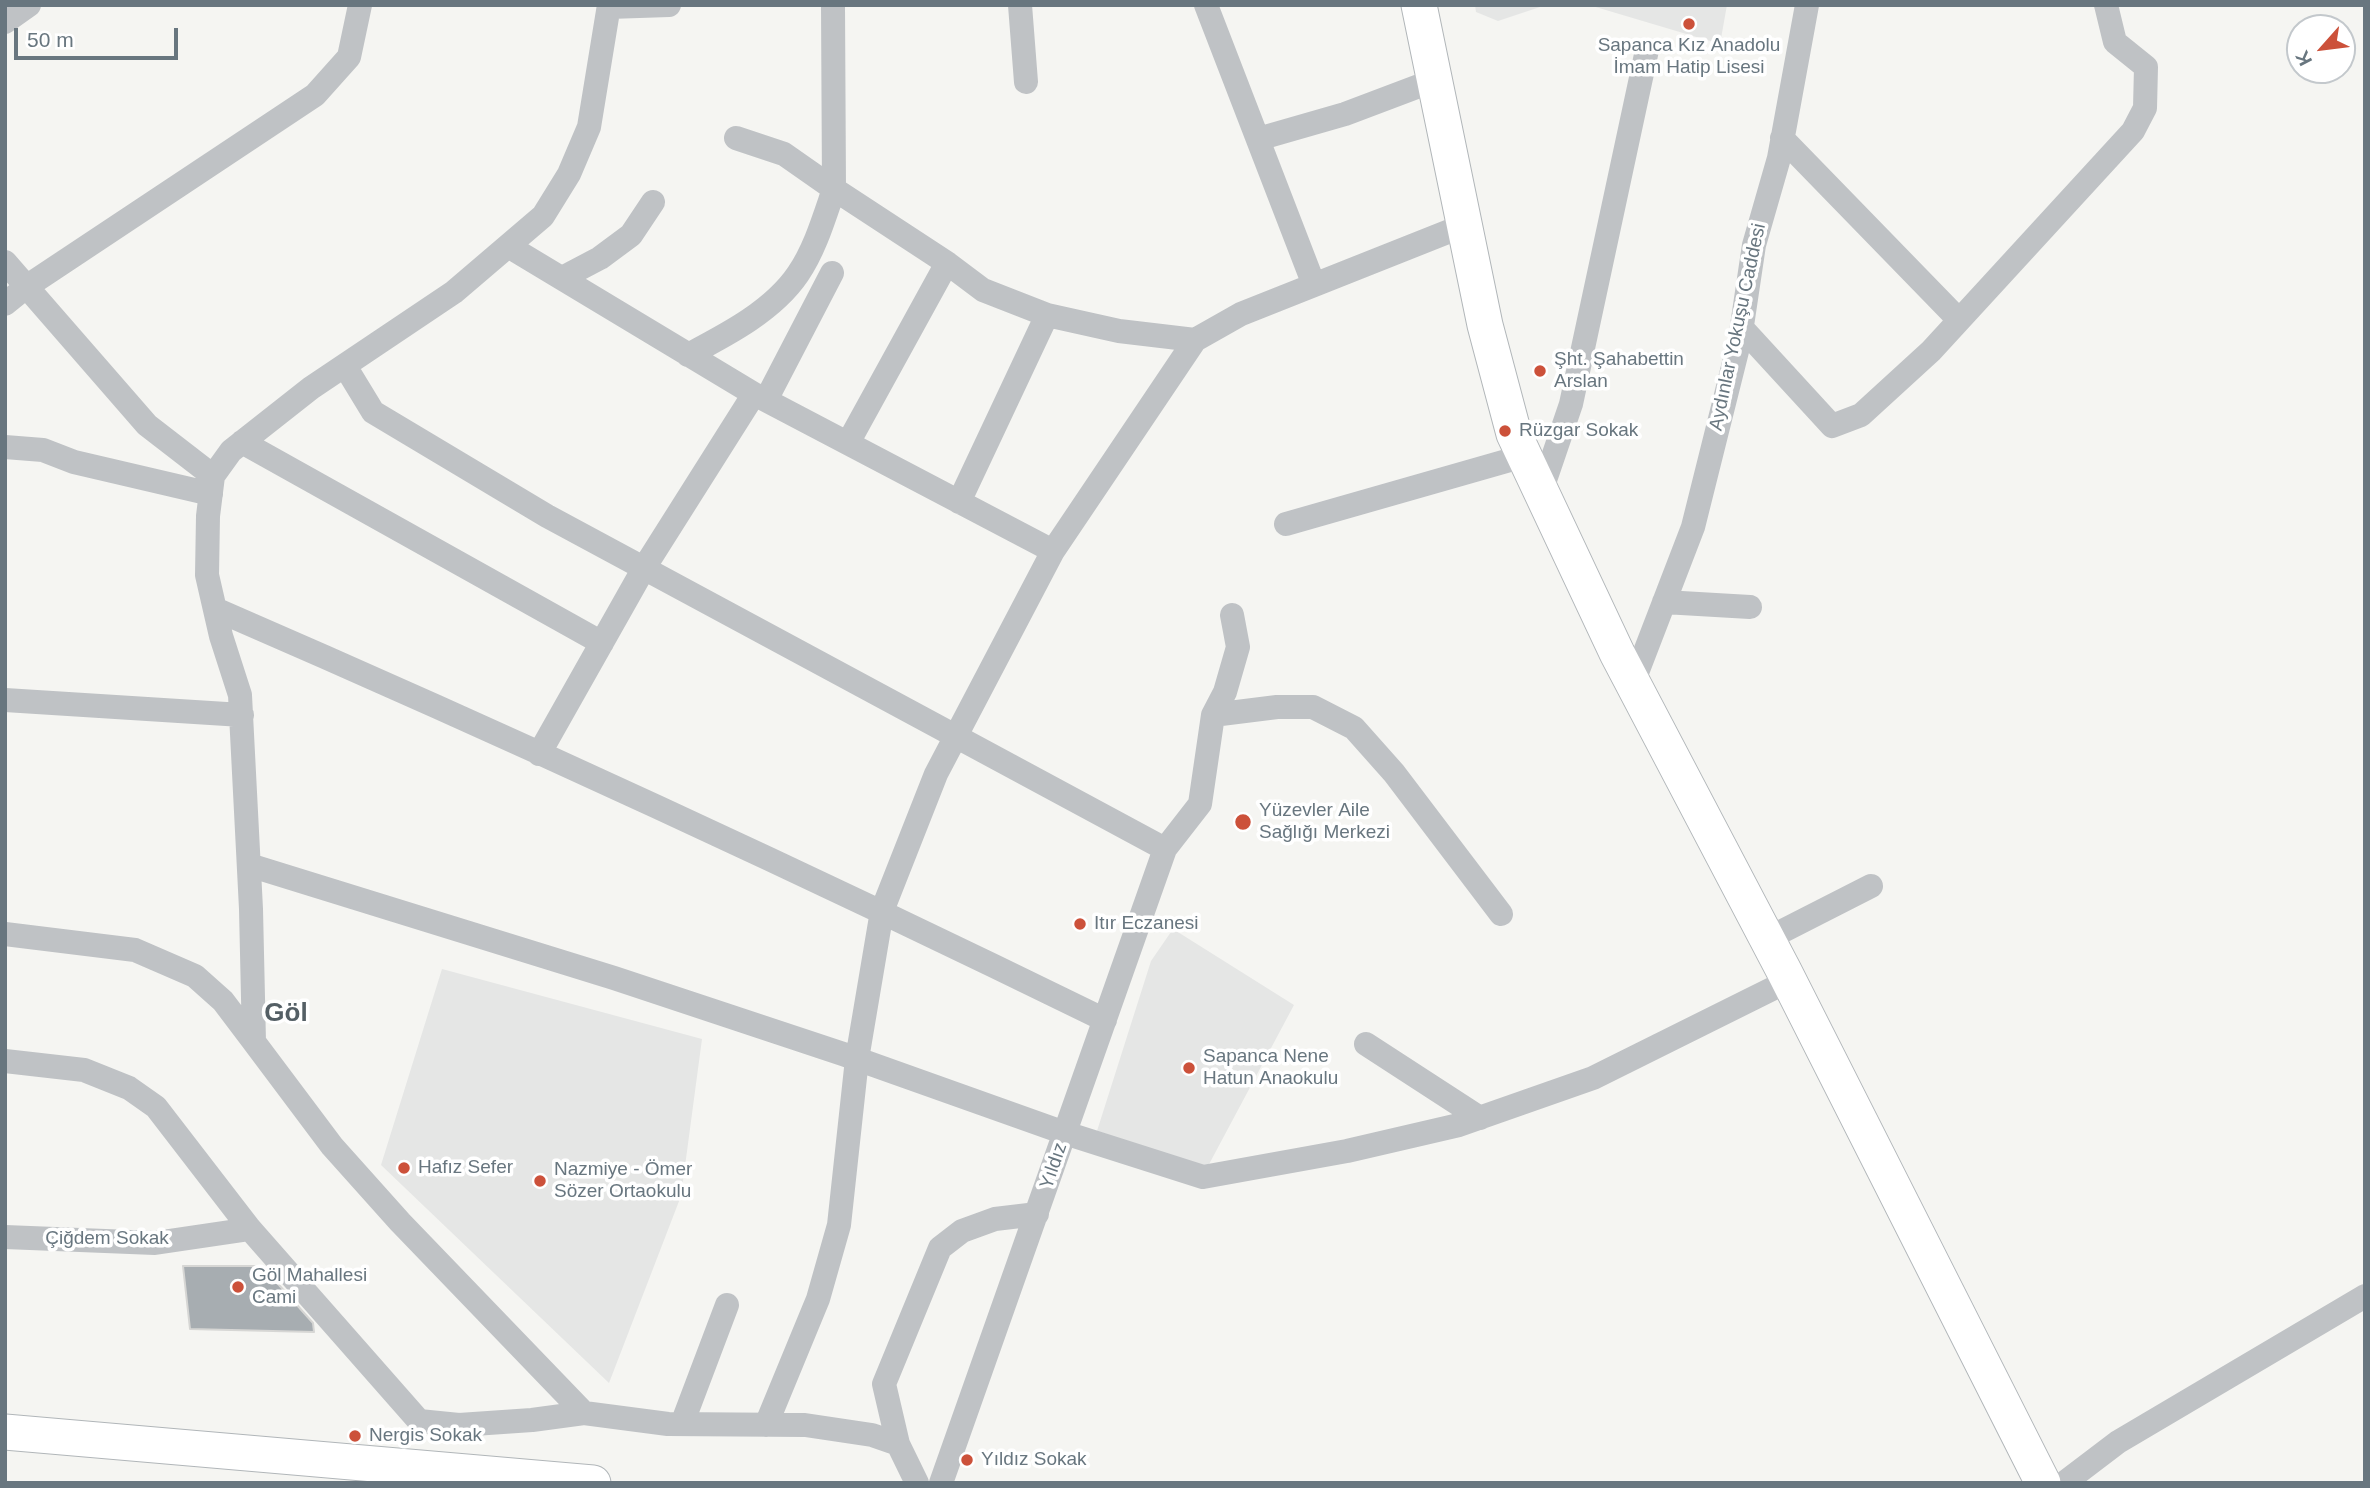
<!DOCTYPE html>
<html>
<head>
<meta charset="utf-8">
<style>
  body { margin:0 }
  #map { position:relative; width:2370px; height:1488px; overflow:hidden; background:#f5f5f2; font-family:Helvetica,sans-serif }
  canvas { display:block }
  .frame { position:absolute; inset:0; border:7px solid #68767f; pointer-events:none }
  .north { position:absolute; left:2286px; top:14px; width:70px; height:70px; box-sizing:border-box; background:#fff; border:2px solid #c3c8cc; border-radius:50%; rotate:242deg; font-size:19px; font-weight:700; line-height:28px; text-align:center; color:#68767f }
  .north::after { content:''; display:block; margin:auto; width:24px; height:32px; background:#cc513a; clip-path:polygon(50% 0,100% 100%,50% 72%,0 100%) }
  .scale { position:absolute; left:14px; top:28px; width:164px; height:32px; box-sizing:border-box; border:4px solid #68767f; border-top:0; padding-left:9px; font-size:21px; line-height:24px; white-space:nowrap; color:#68767f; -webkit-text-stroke:5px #fff; paint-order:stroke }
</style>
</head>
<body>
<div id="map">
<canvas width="2370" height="1488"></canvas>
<div class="frame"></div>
<div class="north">K</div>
<div class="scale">50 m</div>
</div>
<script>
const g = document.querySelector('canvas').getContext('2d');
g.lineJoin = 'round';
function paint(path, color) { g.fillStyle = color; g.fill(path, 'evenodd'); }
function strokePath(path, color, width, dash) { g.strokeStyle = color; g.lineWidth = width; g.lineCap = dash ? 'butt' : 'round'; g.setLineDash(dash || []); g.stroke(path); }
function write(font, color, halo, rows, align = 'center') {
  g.font = font + ' Helvetica,sans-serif'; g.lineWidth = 7; g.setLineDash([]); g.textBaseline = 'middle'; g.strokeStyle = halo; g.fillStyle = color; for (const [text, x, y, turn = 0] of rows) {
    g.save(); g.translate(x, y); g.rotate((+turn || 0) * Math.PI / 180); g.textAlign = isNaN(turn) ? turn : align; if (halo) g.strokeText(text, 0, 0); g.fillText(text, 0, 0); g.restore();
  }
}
paint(new Path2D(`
  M1475,5H1546L1498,21L1476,12Z
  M1589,5H1727L1720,44Z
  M1173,929L1294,1005L1207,1168L1097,1131L1151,961Z
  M442,969L702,1039L681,1196L609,1383L381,1165Z`), '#e5e6e5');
const building = new Path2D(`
  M183,1266H262L313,1323L314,1332L190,1329Z`);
paint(building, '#a7adb1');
strokePath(building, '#d6d6d4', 2);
const secondary = new Path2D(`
  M1419,5L1485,325L1514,434L1617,653L1784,971L2043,1483
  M5,1432L593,1483`);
strokePath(secondary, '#b1b6b9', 37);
strokePath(new Path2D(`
  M1020,5L1026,82
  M1206,5L1314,285
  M609,7L669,5
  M5,22L29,5
  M736,138L784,154L834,189L833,5
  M1782,138L1959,320
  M1258,139L1345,114L1435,80
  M508,246L754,394L1053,551
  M5,262L147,425L213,476
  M562,278L600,258L631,235L653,202
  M5,304L26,287L315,95L349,57L360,5
  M1742,328L1832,426L1861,415L1931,351L2133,131L2145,108L2146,67L2115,42L2106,5
  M688,355C726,335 773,311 798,274C815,249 824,218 834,189L947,263L983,290L1047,315L1119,331L1195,340
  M345,366L373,412L547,516L1165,849
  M766,400L832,273
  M242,442L602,643
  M848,443L947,263
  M5,447L43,450L74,462L211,494
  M1541,492L1571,404L1647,50
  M959,502L1047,315
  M1286,524L1524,456
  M1664,602L1750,607
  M215,609C515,739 811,876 1105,1020
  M1633,683L1693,527L1740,339L1754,245L1779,158L1807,5
  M5,700L242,715
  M1213,715L1277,707H1313L1354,728L1394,773L1501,914
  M539,754L644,568L754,394
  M249,865L614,978L843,1054L1065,1133L1203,1177L1347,1151L1459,1125L1593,1078L1788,981
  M5,934L135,950L195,976L223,1001L254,1042
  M1767,939L1871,886
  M1366,1044L1480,1118
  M5,1061L84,1070L129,1088L156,1107L250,1229L419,1421L459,1425L532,1420L584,1413L668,1424L805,1425L872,1435L898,1444L917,1483
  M5,1237L155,1243L250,1229
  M584,1413L400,1222L332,1146L254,1042L251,909L240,695L221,636L207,575L208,516L213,476L231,451L311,388L454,292L543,216L569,174L589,127L609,5
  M682,1424L727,1305
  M766,1425L818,1299L839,1225L857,1059L882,911L936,774L1053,551L1195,340L1241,314L1465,225
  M898,1444L884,1384L940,1248L962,1231L995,1219L1037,1214
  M941,1483L1165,849L1200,804L1213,715L1225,692L1238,647L1232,615
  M2064,1483L2118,1442L2365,1296`), '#bfc2c5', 24);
strokePath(secondary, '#fff', 35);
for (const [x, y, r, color] of [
  [1689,24,7,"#cc513a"],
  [1540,371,7,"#cc513a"],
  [1505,431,7,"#cc513a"],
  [1243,822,9,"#cc513a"],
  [1080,924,7,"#cc513a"],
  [1189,1068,7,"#cc513a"],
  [404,1168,7,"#cc513a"],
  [540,1181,7,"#cc513a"],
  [238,1287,7,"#cc513a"],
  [355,1436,7,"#cc513a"],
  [967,1460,7,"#cc513a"]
]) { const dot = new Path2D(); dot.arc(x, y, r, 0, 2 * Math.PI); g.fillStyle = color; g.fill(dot); strokePath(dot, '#fff', 2.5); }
write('19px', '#68767f', '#fff', [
  ["Sapanca Kız Anadolu",1689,46,"center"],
  ["İmam Hatip Lisesi",1689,68,"center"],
  ["Şht. Şahabettin",1554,360],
  ["Arslan",1554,382],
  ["Rüzgar Sokak",1519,431],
  ["Yüzevler Aile",1259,811],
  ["Sağlığı Merkezi",1259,833],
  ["Itır Eczanesi",1094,924],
  ["Sapanca Nene",1203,1057],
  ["Hatun Anaokulu",1203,1079],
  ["Hafız Sefer",418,1168],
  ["Nazmiye - Ömer",554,1170],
  ["Sözer Ortaokulu",554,1192],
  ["Göl Mahallesi",252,1276],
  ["Cami",252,1298],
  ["Nergis Sokak",369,1436],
  ["Yıldız Sokak",981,1460]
], 'left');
write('19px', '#68767f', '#fff', [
  ["Aydınlar Yokuşu Caddesi",1738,327,-78],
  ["Yıldız",1054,1166,-71],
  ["Çiğdem Sokak",107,1239]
]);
write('bold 26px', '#545f65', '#fff', [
  ["Göl",286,1014]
]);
</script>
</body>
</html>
